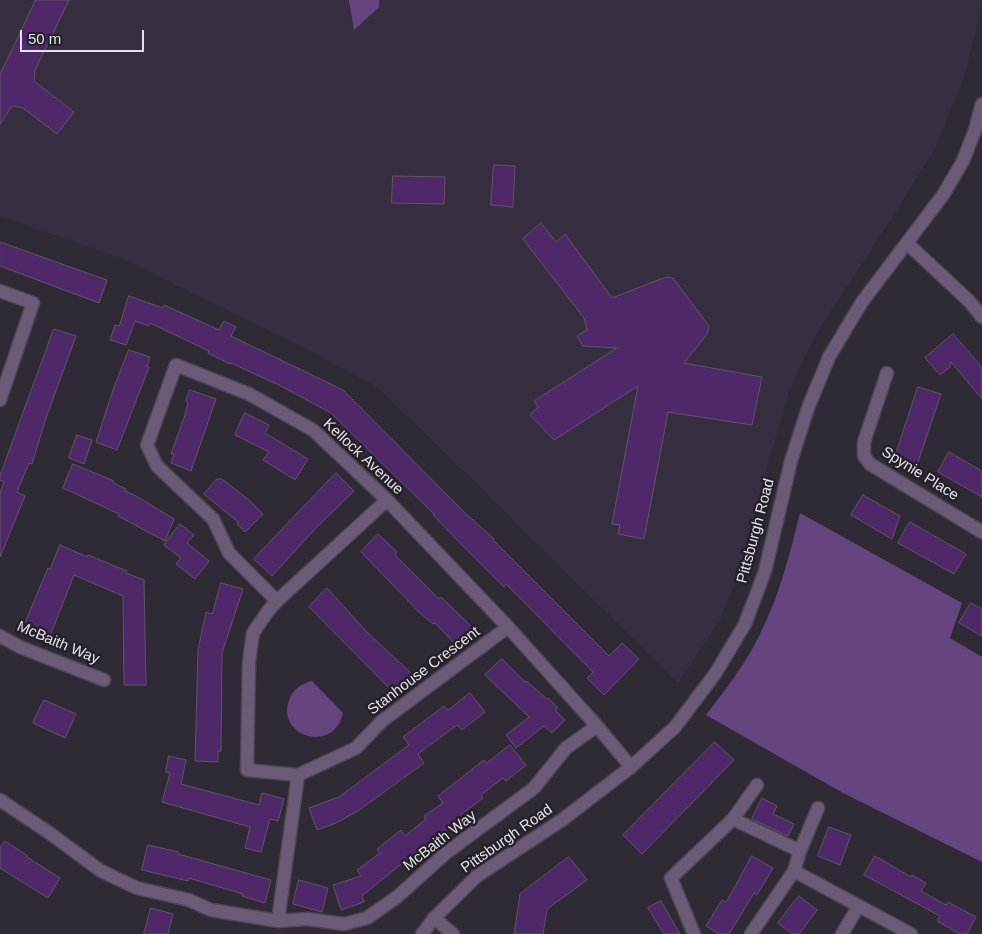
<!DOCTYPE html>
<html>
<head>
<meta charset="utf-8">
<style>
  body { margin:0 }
  #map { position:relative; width:982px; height:934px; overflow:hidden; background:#302a36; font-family:Helvetica,sans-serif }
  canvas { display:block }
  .scale { position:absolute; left:20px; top:30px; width:124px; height:22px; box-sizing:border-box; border:2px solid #e6e2ea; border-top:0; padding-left:6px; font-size:15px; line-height:18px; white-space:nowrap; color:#e6e2ea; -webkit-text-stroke:4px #26202c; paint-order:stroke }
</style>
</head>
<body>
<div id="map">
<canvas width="982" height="934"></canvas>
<div class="scale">50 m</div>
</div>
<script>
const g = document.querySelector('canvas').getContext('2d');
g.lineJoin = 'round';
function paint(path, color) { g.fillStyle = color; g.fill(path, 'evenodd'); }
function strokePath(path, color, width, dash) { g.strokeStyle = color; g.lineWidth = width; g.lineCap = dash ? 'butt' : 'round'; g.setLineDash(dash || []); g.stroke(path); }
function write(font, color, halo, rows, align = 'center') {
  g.font = font + ' Helvetica,sans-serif'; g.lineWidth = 5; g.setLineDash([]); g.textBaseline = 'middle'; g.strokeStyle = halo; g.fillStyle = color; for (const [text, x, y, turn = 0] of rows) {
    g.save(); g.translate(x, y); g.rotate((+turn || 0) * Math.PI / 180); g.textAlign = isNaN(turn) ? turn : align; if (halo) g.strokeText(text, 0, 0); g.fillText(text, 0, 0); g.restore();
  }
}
paint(new Path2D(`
  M0,0H982V5L964,77L935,148L900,205L817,333L801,364L787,397L736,580L720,620L678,683L380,389L313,352L121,258L0,216Z`), '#382e41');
paint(new Path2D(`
  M349,0H379V7L354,30Z
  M800,513L962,603L950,638L982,657V862L843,793L706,715C726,689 747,662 761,632C780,594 790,553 800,513Z
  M312,681L343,713C333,755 276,736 289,700C293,689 301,684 312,681Z`), '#664480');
const building = new Path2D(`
  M36,0H69L35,70L34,81L74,112L57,134L23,108L12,106L0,124V75Z
  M494,165L515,166L513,207L491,205Z
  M393,176L445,177L444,204L392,203Z
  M541,223L556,242L565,234L612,298L658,280L667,277L673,278L709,326L707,334L684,363L762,377L752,425L668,412L644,539L618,534L620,525L612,524L638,386L554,440L530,415L538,407L534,401L617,348L583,346L577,336L587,330L584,318L523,239Z
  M0,242L107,280L99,303L0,266Z
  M129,296L163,308L164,305L219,330L224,321L236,327L231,336L343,390L463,511L494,539L493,540L609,656L622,643L639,659L604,695L587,678L593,672L506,584L504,587L461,544L433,515L434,514L331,413L281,386L231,363L230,364L208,353L209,351L150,323L149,326L135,321L126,345L110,340L115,325L119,326Z
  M54,329L76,336L46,418L32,464L29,463L17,492L25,496L0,557V493L4,482L0,480V476Z
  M953,334L982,367V399L951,362L950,367L940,375L925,358Z
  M129,350L150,357L147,367H149L117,450L96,442L113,390Z
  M918,387L941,394L916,468L894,460Z
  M190,390L216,399L191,471L171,463L174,454H171L185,415L188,402L186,401Z
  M245,413L269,425L265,433L308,459L295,480L263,460L269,452L235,435Z
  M77,435L92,440L84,464L69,458Z
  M949,452L982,471V497L938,472Z
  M73,464L114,481L113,483L126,489L125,491L136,496L174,519L165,541L118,516L119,514L63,488Z
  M336,473L354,491L316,528L272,576L254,559Z
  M217,479H222L249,500L263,514L245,532L238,525V522L204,494Z
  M863,495L900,516L892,539L851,515Z
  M910,522L966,554L954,574L898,543Z
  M180,524L194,535L187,543L209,561L195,579L176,564L181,558L164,545Z
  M378,534L397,552L395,555L439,599L441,597L477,632L460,649L435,623L433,624L420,613L361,552Z
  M60,545L87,557L88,555L127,571L126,573L144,580L146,685H124L123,596L74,575L50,636L24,625L48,568L50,569Z
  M221,583L243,589L222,653L221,751H218V762L195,761L198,650L206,612L212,614Z
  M327,588L367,632L414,676L396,695L309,607Z
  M971,603L982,609V636L959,623Z
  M502,659L525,682L526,681L547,699L548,698L558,708L555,710L565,720L552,733L544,726L516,748L506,735L529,717L485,675Z
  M470,693L485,712L462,730L457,725L418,754L424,763L358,811L336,823L317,830L309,808L339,797L409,745L403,737L444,706L448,710Z
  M44,700L76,714L65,738L33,723Z
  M715,742L734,760L642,854L623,835Z
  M510,745L526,765L506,781L503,778L481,795L483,798L455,819L457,821L434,838L436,840L418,854L416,852L362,896L364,902L341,910L333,885L361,876L357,870L380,853L377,849L401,830L405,836L426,819L424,816L443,803L438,796L484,760L486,763Z
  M169,756L186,760L181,784L259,805L262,793L284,799L278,821L270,819L261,852L245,848L250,827L162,802L170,773L166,772Z
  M762,798L777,806L773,814L794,824L788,836L752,819Z
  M829,827L851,835L840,865L818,856Z
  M5,841L28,856L27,857L60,878L48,898L0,868V848Z
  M148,845L178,852V854L271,880L265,903L242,896L243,894L189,878L188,881L142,870Z
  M752,856L773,868L757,895L754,893L729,934H719L706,926L722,900L726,902Z
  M875,856L911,877L912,875L926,883L921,891L946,905L948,902L976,917L967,934H960L951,929L937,921L940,916L864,875Z
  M569,857L587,880L547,909L543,934H514L520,894Z
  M299,880L328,888L322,912L293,904Z
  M799,896L817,910L799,934H792L778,923Z
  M661,901L680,934H664L648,908Z
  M151,908L173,914L168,934H144Z`);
paint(building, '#4f2869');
strokePath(building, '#5e5665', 1);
const minor = new Path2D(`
  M907,243L969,301L982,317
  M0,291L33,303L0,400
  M887,373L864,442V456L870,464L982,532
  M387,500L277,601L268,611L253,633L249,662L247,770L298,775L356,748L382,721L508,627
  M277,601L229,553L213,519L157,466L147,445L176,365L249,394L313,430L387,500L508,627L597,726L631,767
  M0,636L20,647L104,680
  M0,800L48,832L101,871L137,888L189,900L211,910L278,921L307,919L344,924L367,918L397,897L446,853L534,788L566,748L597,726
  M733,819L800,851
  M794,871L911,934
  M434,918L453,934
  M278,921L298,775
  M694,934L671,878L733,819L757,785
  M751,934L794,871L800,851L818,808
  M842,934L858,907`);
const tertiary = new Path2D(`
  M422,934L434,918L477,876L562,820L631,767L675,727L715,674L745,624L765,571L791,461L808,408L829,357L862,302L943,195L963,161L975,130L982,104`);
strokePath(minor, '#4d4753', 15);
strokePath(tertiary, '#4d4753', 15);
strokePath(minor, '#6b5b79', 12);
strokePath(tertiary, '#6b5b79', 12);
write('15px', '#e6e2ea', '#26202c', [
  ["Kellock Avenue",363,457,43],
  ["Spynie Place",920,474,32],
  ["Pittsburgh Road",756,531,-75],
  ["McBaith Way",58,643,23],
  ["Stanhouse Crescent",424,671,-37],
  ["Pittsburgh Road",507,839,-35],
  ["McBaith Way",440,841,-38]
]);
</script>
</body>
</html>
